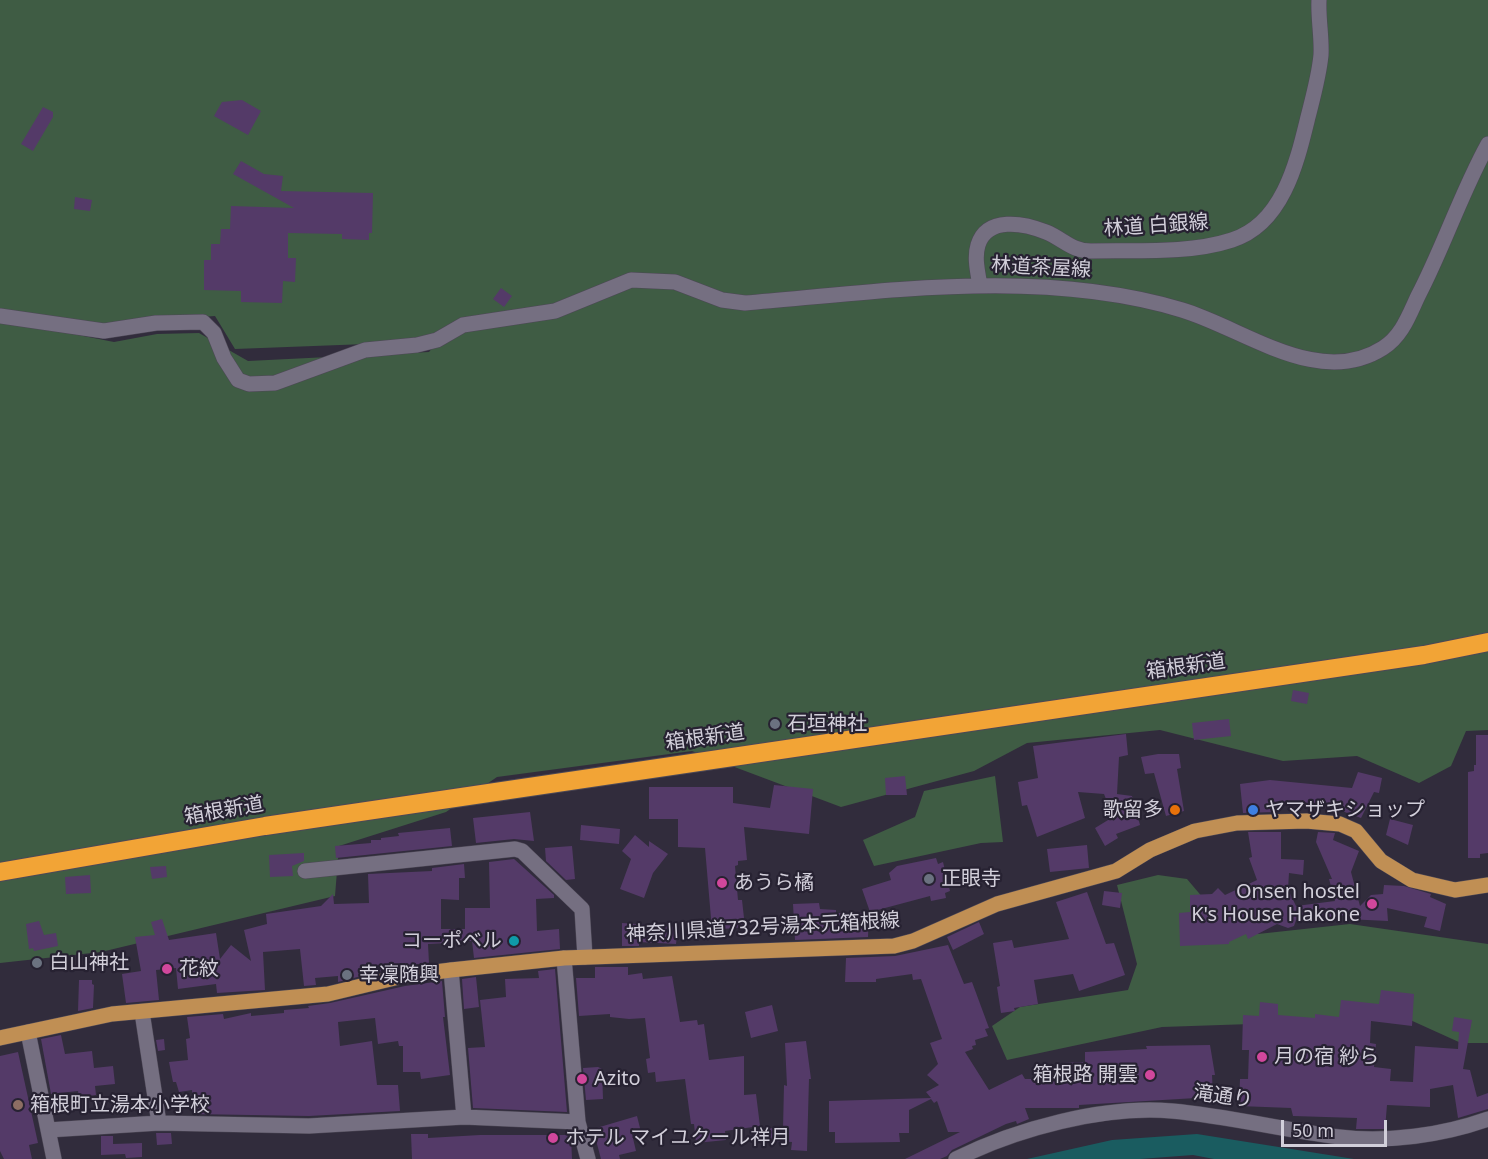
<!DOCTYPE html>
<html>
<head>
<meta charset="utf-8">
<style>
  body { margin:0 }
  #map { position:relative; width:1488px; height:1159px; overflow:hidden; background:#312c3c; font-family:"Noto Sans",sans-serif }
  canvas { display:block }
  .scale { position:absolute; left:1281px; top:1120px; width:106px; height:27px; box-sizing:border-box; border:3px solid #d2cfda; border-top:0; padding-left:8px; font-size:18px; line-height:21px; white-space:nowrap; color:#d2cfda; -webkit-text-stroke:4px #272232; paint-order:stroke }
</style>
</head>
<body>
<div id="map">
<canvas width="1488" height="1159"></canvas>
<div class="scale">50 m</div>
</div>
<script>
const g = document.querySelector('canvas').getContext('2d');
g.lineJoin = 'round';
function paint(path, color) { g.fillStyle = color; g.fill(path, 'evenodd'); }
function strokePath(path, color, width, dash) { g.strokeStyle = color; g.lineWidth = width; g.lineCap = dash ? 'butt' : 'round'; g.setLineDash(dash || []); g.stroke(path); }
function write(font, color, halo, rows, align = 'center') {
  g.font = font + ' "Noto Sans","Noto Sans JP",sans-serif'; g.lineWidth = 4.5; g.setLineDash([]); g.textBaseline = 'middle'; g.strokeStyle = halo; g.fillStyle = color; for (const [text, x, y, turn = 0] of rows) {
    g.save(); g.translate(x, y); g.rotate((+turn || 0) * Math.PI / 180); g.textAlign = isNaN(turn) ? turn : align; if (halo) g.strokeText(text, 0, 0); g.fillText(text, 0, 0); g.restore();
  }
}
paint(new Path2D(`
  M0,0H1488V730L1466,731L1451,766L1419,783L1357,756L1283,761L1160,730L1027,743L974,771L841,807L692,751L497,777L446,812L339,846L335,896L101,952L0,963ZM215,316L235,349L419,342L443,335L429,352L248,361L199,333L157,334L114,342L43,328Z
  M995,776L1003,842L981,843L874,866L863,840L915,817L924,791Z
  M1158,875L1187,879L1221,919L1258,934L1350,924L1488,944V1043H1461L1397,1014L1310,1022L1162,1027L1007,1060L992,1026L1020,1007L1128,990L1137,964L1117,885Z`), '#3f5c44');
paint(new Path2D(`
  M1197,1134L1354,1159H1214L1193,1155L1140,1159H1027L1112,1140Z`), '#1a5c60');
paint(new Path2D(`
  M242,100L261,111L248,135L214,116L222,102Z
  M43,107L53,112V117L33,151L21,144Z
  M241,161L264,174L283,176L281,191L373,193L372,233H369V240L342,239V234L288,233V258H296L295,282L283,281L282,303L241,302V291L204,290V260H211V244H220L221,229H230L231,206L294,208L233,174Z
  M75,197L92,200L90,211L74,209Z
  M501,288L512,296L504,307L493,299Z
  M1293,690L1309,693L1307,704L1291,701Z
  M1229,719L1231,736L1194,740L1192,723Z
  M1126,734L1128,755L1119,757L1117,794L1132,796L1140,825L1116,834L1118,838L1105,846L1095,828L1113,817L1104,794L1078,792L1085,818L1037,837L1027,805L1022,806L1018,782L1038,778L1033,746Z
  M1476,735H1488V853L1480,854V858H1468V772L1474,771V765H1476Z
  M1158,754H1179L1181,768L1177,769L1184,811L1166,816L1154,773L1145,774L1141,757Z
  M1358,772L1382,778L1379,793L1374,792L1361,818L1334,808L1273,804L1274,812L1243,813L1240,784L1270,780L1352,788Z
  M905,776L907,795H886L885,778Z
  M774,785L813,789L809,834L744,827L747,860L738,861V865L735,866L738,900H742L745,927L712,930L705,848L678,847V819H649V787H733V803L770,808Z
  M530,812L534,841L514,839L476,843L473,818Z
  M1390,819L1413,825L1408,845L1386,835Z
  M581,825L620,829L619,844L580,840Z
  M450,828L452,846L336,858L335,846L371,843V840H381V838L399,836L398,833Z
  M1248,832H1281V859L1304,860L1303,875L1289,873L1288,889L1296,906L1335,901L1329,879H1332L1316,842L1318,832L1335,833L1333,840L1359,851L1351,872L1360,906L1371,895L1383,894L1384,885L1404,886L1431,894L1430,897L1446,904L1440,931L1424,927L1427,917L1387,908L1388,921L1346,919L1347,915L1296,920L1294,926L1288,928L1277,924L1248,939L1246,934L1229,942V944L1180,946L1179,913L1190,912V895L1212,894L1218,888L1225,895L1257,880L1249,858L1252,857Z
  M635,835L649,847V841L668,854L653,873L644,898L620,889L631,859L622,851Z
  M1087,845L1089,868L1050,872L1047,849Z
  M572,846L575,879L566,880L546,861L545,848Z
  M304,853V861L292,866L293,876L270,877L269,855Z
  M936,858L938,864L943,862L950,891L945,893L946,898L931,901L930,896L870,912L862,889L891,880L889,873L897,866Z
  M514,859L554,895V898L536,899L537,931L559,929L560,949L474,958L472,941H448V943L428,944L429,963L401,966L338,982V976L315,978L316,985L304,986L300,949L263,952L265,990L217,993L216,984L178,989L176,968L156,970L159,1000L126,1003L122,974L141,971L135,937L155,935L151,922L162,919L169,940L216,933L220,959L231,945L251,961L244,930L267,924L266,914L321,906L333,894L334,904L369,903L368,874L432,871V868L464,864L465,878H459V900L441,899V929H465V908H490L489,862Z
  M166,866L167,877L152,879L150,867Z
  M90,875L91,893L66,894L65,877Z
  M1104,891L1122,893L1120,908L1102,905Z
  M1087,892L1106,944L1114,943L1125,975L1079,991L1073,974L1034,980L1038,1004L1014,1008L1015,1011L1001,1013L997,987L1000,986L993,943L1012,940L1014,948L1069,939L1056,902Z
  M819,903L820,909L836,910V913H869L868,937L795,940L793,904Z
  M39,921L44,935L56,933L58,946L34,951L33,948L29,949L26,924Z
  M979,922L984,934L953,950L947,937Z
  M622,923L678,927L676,944L639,942V946H622Z
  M948,945L964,984L972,982L989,1028L985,1029L988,1036L975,1040L976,1045L972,1046L973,1049L965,1052L989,1090L1022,1074L1025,1079H1062V1063L1085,1062V1052L1147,1049L1146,1046L1210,1045L1215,1075H1212L1213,1097L1079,1105V1108H1025L1029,1119L1017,1124L1016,1121L1006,1124L952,1150L947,1156L940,1159H905L960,1132H948L937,1101L934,1103L931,1099L909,1110V1133H899L900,1142L835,1143V1132H829V1101L931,1098L926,1092L939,1085L927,1075L938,1064L930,1043L942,1039L921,979L913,980L912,974L876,979V982H845L846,958L895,956Z
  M595,967H628V975L642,973L643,979L672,976L680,1022L697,1020L698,1025L704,1024L709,1060L744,1056V1095L756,1094L760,1126L725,1131L726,1140L696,1143L694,1124H691L685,1079L656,1082L655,1072L648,1073L646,1059L650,1058L645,1018L629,1019L610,1017V1014L579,1016L576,978H595Z
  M555,969L567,1112L473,1108L468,1048L485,1047L480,1000L506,997L505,979L539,978L538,971Z
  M476,977L479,1007L464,1009L462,979Z
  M79,980H92V984L94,985L93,1008L78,1011Z
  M442,981L445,1017H443L450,1075L421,1079L420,1072H403V1046H399L398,1041L378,1044L375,1018L338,1022L340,1046L372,1041L377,1085H398L400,1111L309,1116L192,1114V1090L179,1092L176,1082H173L169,1062L188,1060L186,1039L190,1038L187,1017L223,1014L224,1019L251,1013V1016L284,1013V1010L309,1008L308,1006L330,1003L405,986Z
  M1381,990L1414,994L1412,1026L1371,1021L1370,1043L1376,1044L1374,1067L1391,1069L1390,1081L1413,1082L1415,1046L1458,1049L1459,1032L1452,1031L1454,1017L1472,1020L1463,1069L1470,1070L1477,1097L1488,1093V1109L1458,1118L1453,1085L1430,1089V1107L1387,1105L1385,1129H1356L1357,1118L1293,1116L1291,1108L1239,1106L1240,1079H1248L1249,1050H1242L1243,1015L1259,1016L1260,1002L1278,1004V1015L1315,1018V1014L1339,1017L1341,1000L1379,1004Z
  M772,1005L778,1031L751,1038L745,1012Z
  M61,1035L65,1054L92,1051L94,1068L113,1066L115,1084L95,1086L96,1095L79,1097L78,1091L51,1094L41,1039Z
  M164,1039L165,1050L158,1051L156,1040Z
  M806,1041L811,1079H809L807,1151L791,1150L792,1142L768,1141V1128L783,1129L784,1085L787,1086L785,1043Z
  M18,1052L38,1143L29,1145L32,1159H4L0,1151V1056Z
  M598,1067L602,1069L603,1099L586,1100L583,1068Z
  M637,1116L641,1132L632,1134L636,1151L619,1155L620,1159H601L593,1129Z
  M156,1133H171L172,1144L157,1145Z
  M411,1134H428V1138L480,1135H571L572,1159H412Z
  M101,1136H113V1144L142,1143V1157L126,1158L125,1154L101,1155Z`), '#543a68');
const minor = new Path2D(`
  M980,286C978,273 974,258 978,245C987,216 1024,223 1046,232C1063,239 1072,251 1091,251C1137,250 1189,254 1232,240C1283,224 1297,162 1308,117C1313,97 1319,76 1321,55C1322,37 1318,18 1319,0
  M0,316L104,331L156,323L203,322L214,333L224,358L238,380L249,384L275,383L365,350L417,345L437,340L463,325L555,311L631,280L675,282L722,300L745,303C889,291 1042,268 1182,310C1245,329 1319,389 1383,348C1402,336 1409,315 1418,296C1444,246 1461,193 1488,144
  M305,871L515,849L522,851L582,909L585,957
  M564,958L578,1122L588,1159
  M451,970L464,1117
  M142,1012L159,1123
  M28,1032L54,1159
  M48,1130L159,1123L309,1126L464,1117L578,1122
  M956,1159C1016,1129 1104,1105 1172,1111C1228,1116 1283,1130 1339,1137C1387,1143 1443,1135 1488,1119`);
const major = new Path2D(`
  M0,1038L112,1014L328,994L403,976L451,970L564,958L894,946L913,941L997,904L1116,871L1150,850L1195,831L1237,823L1306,821L1340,824L1356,831L1381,861L1412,880L1455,890L1488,885`);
const highway = new Path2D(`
  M0,872L265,826L1424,655L1488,642`);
strokePath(minor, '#4d4856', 16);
strokePath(major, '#4d4856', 16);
strokePath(highway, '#4d4856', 20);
strokePath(minor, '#756f81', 15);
strokePath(major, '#c08f54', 15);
strokePath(highway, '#f2a436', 18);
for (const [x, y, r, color] of [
  [775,724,6,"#6b7280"],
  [1175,810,6,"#e8710a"],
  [1253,810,6,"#3f7fe0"],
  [929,879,6,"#6b7280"],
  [722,883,6,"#d1479c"],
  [1372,904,6,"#d1479c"],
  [514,941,6,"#0f9aa8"],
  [37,963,6,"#6b7280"],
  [167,969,6,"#d1479c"],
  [347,975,6,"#6b7280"],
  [1262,1057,6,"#d1479c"],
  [1150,1075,6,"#d1479c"],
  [582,1079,6,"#d1479c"],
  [18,1105,6,"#8d6e63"],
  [553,1138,6,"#d1479c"]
]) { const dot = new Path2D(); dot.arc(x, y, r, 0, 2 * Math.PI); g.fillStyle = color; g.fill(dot); strokePath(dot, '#272232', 2); }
write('20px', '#d2cfda', '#272232', [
  ["林道 白銀線",1156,226,-4],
  ["林道茶屋線",1041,268,3],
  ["箱根新道",1186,667,-8],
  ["箱根新道",705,738,-8],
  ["箱根新道",224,811,-10],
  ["神奈川県道732号湯本元箱根線",763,928,-3],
  ["滝通り",1223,1097,8]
]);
write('20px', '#d2cfda', '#272232', [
  ["石垣神社",787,724],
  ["歌留多",1163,810,"right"],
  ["ヤマザキショップ",1265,810],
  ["正眼寺",941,879],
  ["あうら橘",734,883],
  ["Onsen hostel",1360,892,"right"],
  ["K's House Hakone",1360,915,"right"],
  ["コーポベル",502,941,"right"],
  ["白山神社",49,963],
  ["花紋",179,969],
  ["幸凜随興",359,975],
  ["月の宿 紗ら",1274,1057],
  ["箱根路 開雲",1138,1075,"right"],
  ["Azito",594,1079],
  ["箱根町立湯本小学校",30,1105],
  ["ホテル マイユクール祥月",565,1138]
], 'left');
</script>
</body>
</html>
